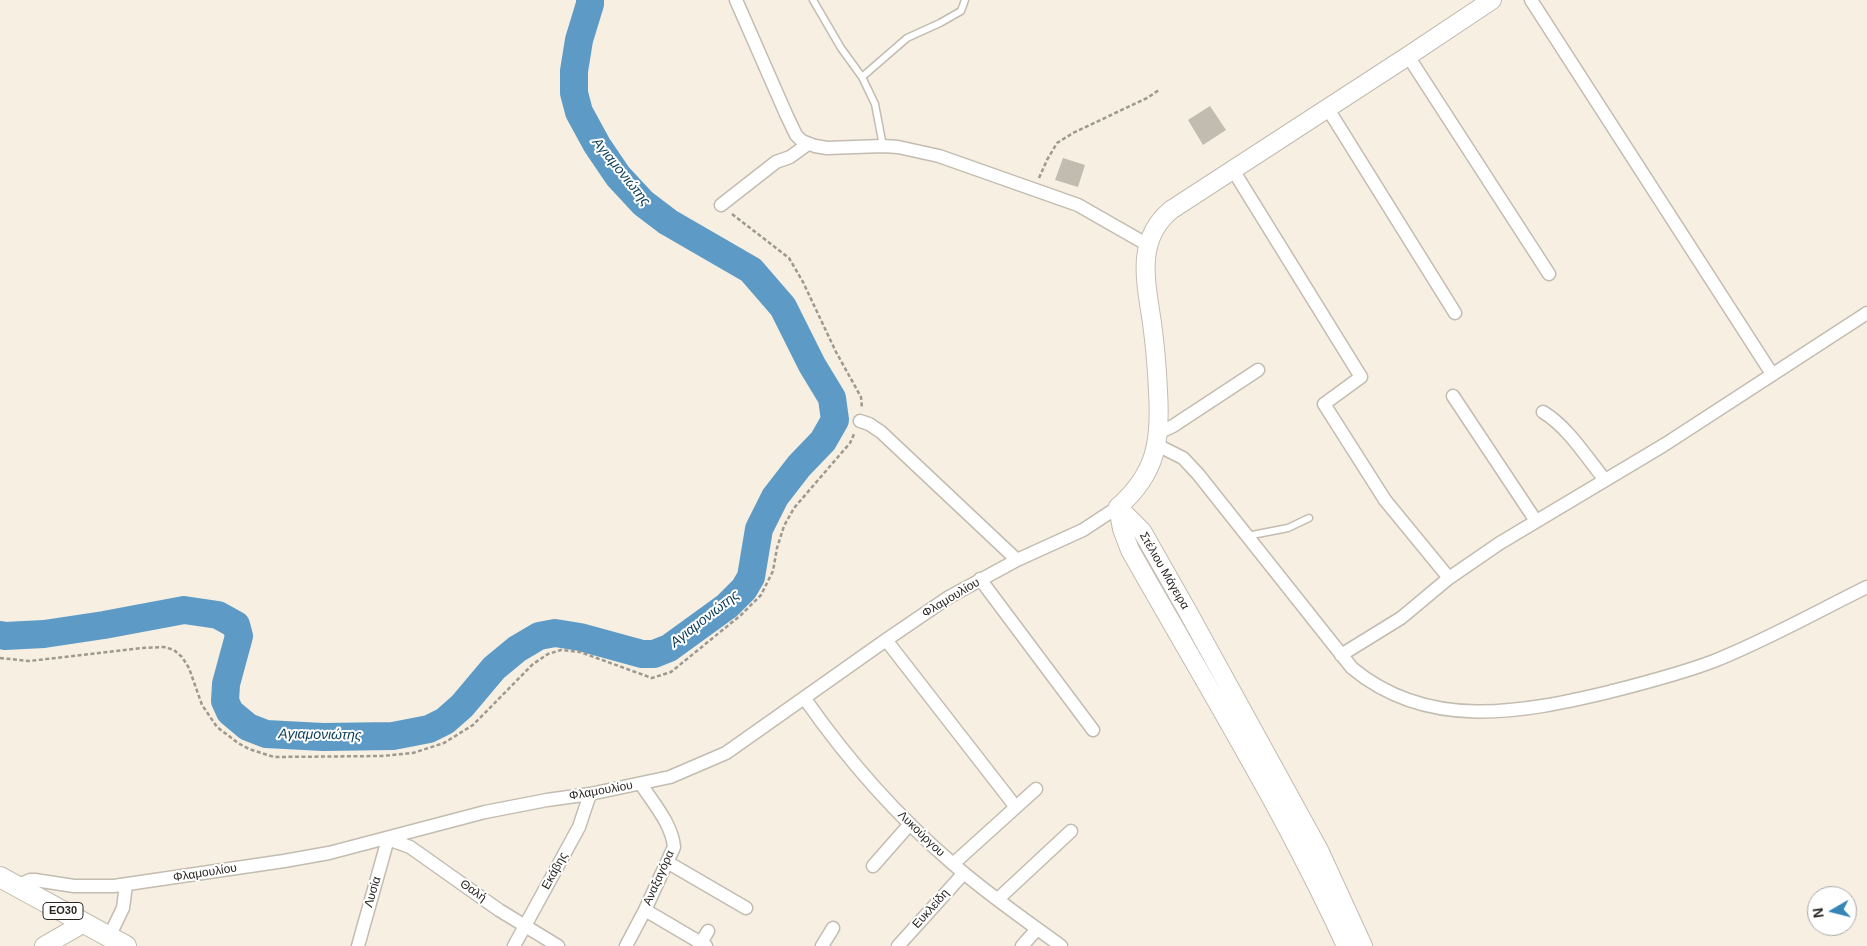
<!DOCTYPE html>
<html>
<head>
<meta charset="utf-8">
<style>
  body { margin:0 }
  #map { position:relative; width:1867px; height:946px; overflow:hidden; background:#f6efe2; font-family:Arial,sans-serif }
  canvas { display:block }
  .north { position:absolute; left:1807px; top:886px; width:50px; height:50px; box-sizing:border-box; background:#fff; border:1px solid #aaa9a7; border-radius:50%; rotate:262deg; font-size:14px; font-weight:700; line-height:20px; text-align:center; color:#2a2723 }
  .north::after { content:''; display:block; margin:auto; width:18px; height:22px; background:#3584b6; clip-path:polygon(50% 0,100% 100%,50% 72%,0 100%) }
</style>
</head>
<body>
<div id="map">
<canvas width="1867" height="946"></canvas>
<div class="north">N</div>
</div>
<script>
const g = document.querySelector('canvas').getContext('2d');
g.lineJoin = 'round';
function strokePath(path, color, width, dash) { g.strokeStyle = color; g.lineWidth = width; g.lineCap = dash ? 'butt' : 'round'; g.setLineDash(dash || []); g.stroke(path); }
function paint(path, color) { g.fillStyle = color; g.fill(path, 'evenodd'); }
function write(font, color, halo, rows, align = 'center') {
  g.font = font + ' Arial,sans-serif'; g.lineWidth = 4; g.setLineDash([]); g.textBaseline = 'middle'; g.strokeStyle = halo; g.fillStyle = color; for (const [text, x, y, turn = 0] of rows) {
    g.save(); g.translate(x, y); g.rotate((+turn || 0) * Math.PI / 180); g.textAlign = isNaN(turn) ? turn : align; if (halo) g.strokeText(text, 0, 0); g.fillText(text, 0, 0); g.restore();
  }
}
strokePath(new Path2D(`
  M0,635L5,636L44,634L104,625L184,610L218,615L236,625L239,636L226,684L225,701L230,712L248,727L266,734L323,737L393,736L429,729L445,721L462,706L494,668L517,649L539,636L555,633L580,637L642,654H654L669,648L727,606L744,589L751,577L759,529L775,497L799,466L823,441L835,420L832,398L812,365L783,307L751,270L668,222L643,203L618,176L597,145L579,112L574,93V71L579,40L590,4V0`), '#5d9bc6', 28);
paint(new Path2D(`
  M1210,106L1226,130L1203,145L1188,120Z
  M1063,158L1085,165L1078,187L1055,180Z`), '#c2bbaf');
const lane = new Path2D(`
  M813,0L841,48L862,77L875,104L883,146
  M862,77L907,38L940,23L961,11L965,0
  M1247,536L1288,528L1309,518`);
const street = new Path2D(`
  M736,0L786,114L796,135L802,141L815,146L827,148L883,146L898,147L939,156L1078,205L1148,245
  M1531,0L1772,374
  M1408,56L1549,274
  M1328,109L1455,313
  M1233,170L1361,377L1324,404L1385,500L1449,578
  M721,205L776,162L790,157L808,144
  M1453,396L1536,521
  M1543,412C1569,428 1586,457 1605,480
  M860,421L869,424L881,432L1017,560
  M1158,433L1173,426L1258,370
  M1157,445L1183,458L1198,474L1352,668C1428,731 1521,713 1609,692C1644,683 1680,674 1714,661C1767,640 1816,612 1867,587
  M980,579L1093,730
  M886,640L1015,806
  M1341,655L1401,618L1449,578L1500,543L1664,445L1867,313
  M805,699C847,759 896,815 952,863C986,893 1024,919 1061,946
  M388,839L410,847L499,910L558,946
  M667,862L746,908
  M953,864L1036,789
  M873,866L910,824
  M17,886L30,880H35L74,886H114L284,861L329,853L485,812L547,800L590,794L670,777L726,753L886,640L949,597L1017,560L1083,530L1118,507
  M998,899L1071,831
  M645,910L706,946
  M109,937L123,908L126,885
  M358,946L388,839
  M514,946L579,827L590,794
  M626,946L645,910L674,847C672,824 653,803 641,784
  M699,946L708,931
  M822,946L833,928
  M898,946L964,873
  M1022,946L1037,929`);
const secondary = new Path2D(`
  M1118,507C1157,473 1161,440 1158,391C1157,368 1155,345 1152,323C1146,282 1135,240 1171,210L1408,56L1492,0
  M1118,507L1142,531L1188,612L1319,850L1363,946
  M1118,507L1122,529L1130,550C1204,681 1283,809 1346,946
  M44,946L84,923`);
const primary = new Path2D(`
  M0,877L126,946`);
strokePath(lane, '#c3bcb0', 9);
strokePath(street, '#c3bcb0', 15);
strokePath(secondary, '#c3bcb0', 20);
strokePath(primary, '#c3bcb0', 22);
strokePath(new Path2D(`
  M1039,178L1047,160L1057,143L1073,133L1147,98L1159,90
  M732,214L789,258L803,282L836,352L861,397L862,408
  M0,658L29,661L142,648L164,647L174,650L182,657L189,668L202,705L217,727L238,743L249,749L274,757L382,756L413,753L444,743L473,725L533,664L548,654L561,650L580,652L652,678L671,672L741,615L761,595L773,571L777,548L784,526L794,508L850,443L855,432`), '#9e988f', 2.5, [4, 2.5]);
strokePath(lane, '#fff', 6);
strokePath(street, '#fff', 12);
strokePath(secondary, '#fff', 18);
strokePath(primary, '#fff', 20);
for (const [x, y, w] of [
  [63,911,40]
]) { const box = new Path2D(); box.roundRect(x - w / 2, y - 8.5, w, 17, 4); g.fillStyle = '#fff'; g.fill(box); strokePath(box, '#2a2723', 1); }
write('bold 11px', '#2a2723', null, [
  ["ΕΟ30",63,911]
]);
write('12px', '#2a2723', '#fff', [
  ["Στέλιου Μάγειρα",1164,571,60],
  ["Φλαμουλίου",951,598,-31],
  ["Φλαμουλίου",601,791,-10],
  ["Λυκούργου",921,834,44],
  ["Εκάβης",555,871,-61],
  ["Φλαμουλίου",205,873,-9],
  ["Αναξαγόρα",659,878,-66],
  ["Θαλή",473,891,35],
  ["Λυσία",373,892,-74],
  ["Ευκλείδη",931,909,-48]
]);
write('italic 14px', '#093d5a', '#fff', [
  ["Αγιαμονιώτης",621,172,51],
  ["Αγιαμονιώτης",705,619,-38],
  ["Αγιαμονιώτης",320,735,1]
]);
</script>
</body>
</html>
